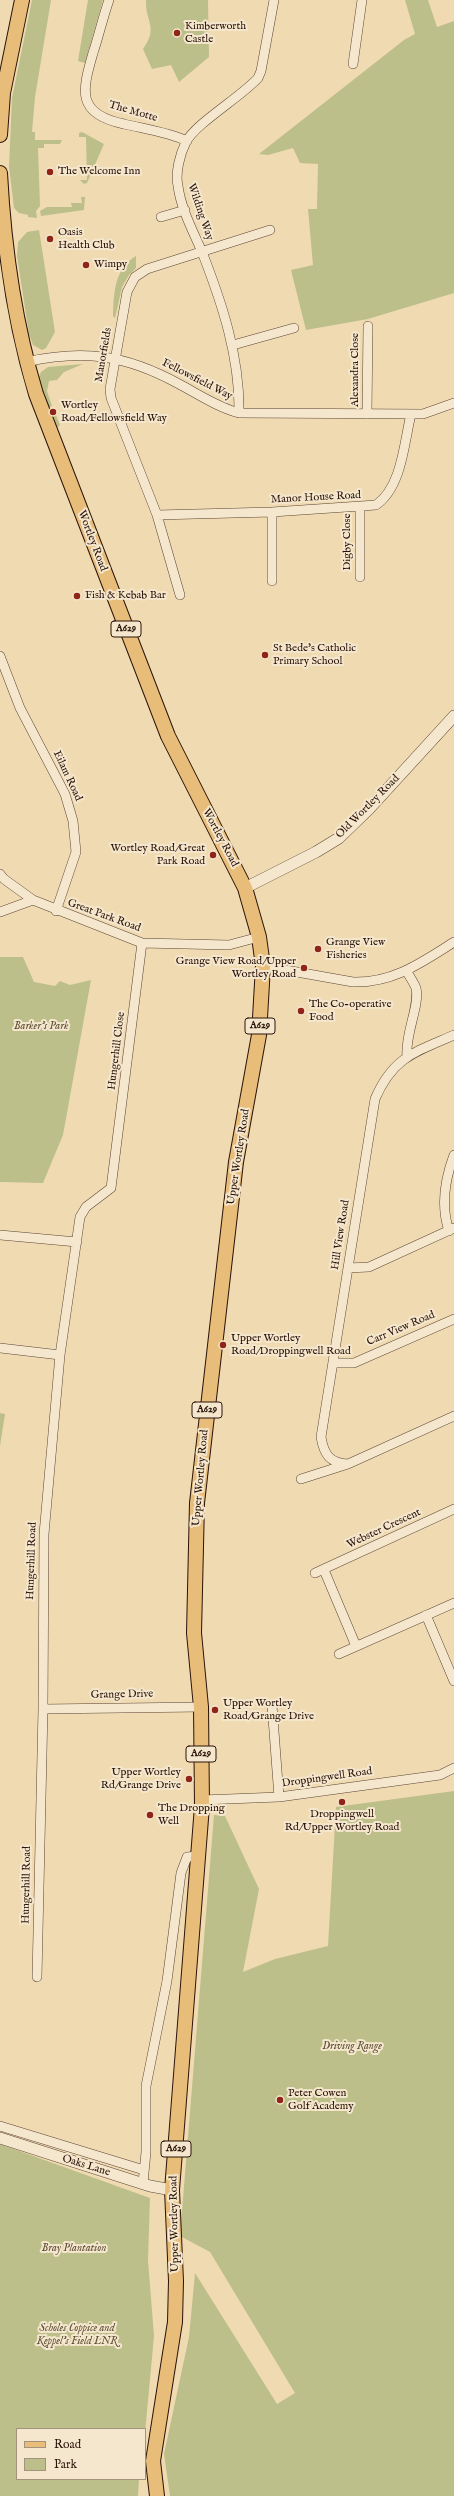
<!DOCTYPE html>
<html>
<head>
<meta charset="utf-8">
<style>
	body { margin:0 }
	#map { position:relative; width:454px; height:2496px; overflow:hidden; background:#f0dab2; font-family:"IM FELL English",serif }
	canvas { display:block }
	.legend { position:absolute; left:16px; top:2428px; width:130px; height:52px; box-sizing:border-box; background:#f5e7cd; border:1px solid #a4927f; margin:0; padding:5px 7px; list-style:none; font-size:12px; color:#2a1309 }
	.legend li { display:flex; align-items:center; gap:8px; height:20px }
	.legend b { width:20px; border:1px solid #a4927f }
</style>
</head>
<body>
<div id="map">
<canvas width="454" height="2496"></canvas>
<ul class="legend">
<li><b style="height:5px;background:#e8bd79"></b>Road</li>
<li><b style="height:11px;background:#bcbf8a"></b>Park</li>
</ul>
</div>
<script>
const ctx = document.querySelector('canvas').getContext('2d');
ctx.lineJoin = 'round';
function fillPath(path, color) {
  ctx.fillStyle = color;
  ctx.fill(path, 'evenodd');
}
function trace(path, color, width, dash) {
  ctx.strokeStyle = color;
  ctx.lineWidth = width;
  ctx.lineCap = dash ? 'butt' : 'round';
  ctx.setLineDash(dash || []);
  ctx.stroke(path);
}
function drawText(font, color, halo, rows, align = 'center') {
  ctx.font = font + ' "IM FELL English",serif';
  ctx.lineWidth = 4;
  ctx.setLineDash([]);
  ctx.textBaseline = 'middle';
  ctx.strokeStyle = halo;
  ctx.fillStyle = color;
  for (const [text, x, y, turn = 0] of rows) {
    ctx.save();
    ctx.translate(x, y);
    ctx.rotate((+turn || 0) * Math.PI / 180);
    ctx.textAlign = isNaN(turn) ? turn : align;
    if (halo) ctx.strokeText(text, 0, 0);
    ctx.fillText(text, 0, 0);
    ctx.restore();
  }
}
fillPath(new Path2D(`
	M32 0H51L35 97 32 132H35V140H62L60 144H44V148H38L40 206 36 211 37 218 28 217V215L19 213 14 208 9 167 12 98Z
	M88 0H103L85 63 78 61Z
	M146 0H208L209 57 179 82 171 65 152 69 143 49C159 27 145 22 146 0Z
	M405 0H428L437 27 454 21V293L368 319 306 330 291 270 313 265 308 209H317L318 164 300 163 293 148 268 155 259 154 404 40 415 34Z
	M82 132 104 144 87 183 84 184 80 180H87L86 137H79V133Z
	M81 197H85L84 210 41 216 40 211 47 207H72L71 203H82Z
	M39 230 55 332 46 348 42 350 33 345 29 334 17 256 18 242 27 232Z
	M136 256V268L129 275 122 287 115 318 113 316C114 293 114 269 136 256Z
	M83 364 64 372 57 380 49 381 47 391 52 406 49 407 38 379 41 372 48 367Z
	M53 408 60 425 57 428 49 409Z
	M0 957H23L34 982 55 986 60 981 70 985 91 980 63 1135 43 1183 0 1182Z
	M0 1413 5 1414 0 1446Z
	M454 1791V2496H170L164 2454 189 2337 195 2273 277 2404 295 2393 210 2252 180 2236 214 1815 225 1816 259 1889 243 1972 275 1959 328 1946 336 1807Z
	M0 2144 150 2198 148 2260 154 2336 145 2433V2429H17V2479H139L138 2496H0Z`), '#bcbf8a');
const minor = new Path2D(`
	M109 0C103 17 99 35 93 53 82 91 76 114 124 124 145 129 168 132 187 141
	M353 64 362 0
	M161 217 185 210
	M233 345 294 328
	M26 362C85 349 126 355 179 384 198 394 217 407 239 413L423 414 454 403
	M239 413C240 357 222 303 202 252 193 231 181 209 178 186 175 173 180 154 186 142 196 123 241 97 258 78L261 71 274 0
	M367 414 368 326
	M157 515 272 512 376 505C402 487 404 443 411 414
	M360 577V507
	M272 581V512
	M180 595 157 515 111 398 110 389 127 292 135 277 147 269 270 230
	M0 656 20 708 65 794 73 821 76 852 56 911
	M0 874 4 879 33 900 142 943 229 945 259 937
	M0 912 33 900
	M263 966 353 982C393 983 421 963 454 942
	M407 1056C405 1033 420 1006 416 988 414 983 410 977 407 972
	M449 1231C441 1207 445 1179 454 1155
	M0 1235 77 1242
	M348 1268 369 1267 454 1228
	M0 1348 60 1355
	M334 1363H354L454 1319
	M348 1464C330 1463 324 1455 321 1437L375 1099C393 1057 415 1052 454 1035
	M301 1479 348 1464 454 1416
	M324 1570 356 1646
	M315 1573 454 1509
	M426 1615 454 1681
	M339 1654 454 1603
	M272 1705 279 1797
	M43 1709 201 1707
	M202 1800 279 1797 440 1775 454 1768
	M37 1977 43 1709 44 1534 60 1355 80 1217 86 1207 111 1188 142 943
	M0 2126 144 2170
	M143 2183 146 2152V2086L167 1981 181 1873 187 1857 198 1856`);
const tertiary = new Path2D(`
	M245 888 316 852 339 838 369 809 454 716
	M0 2138 150 2186 172 2190`);
const primary = new Path2D(`
	M0 135 3 93 22 0
	M0 173C4 249 14 321 36 394L168 736 245 888 259 937 263 966 259 1035 236 1162 197 1503 194 1633 201 1707 202 1806 172 2190 176 2281 175 2322 153 2461 157 2496`);
trace(minor, '#5c4533', 10);
trace(tertiary, '#5c4533', 12);
trace(primary, '#2a1309', 16);
trace(minor, '#f5e7cd', 9);
trace(tertiary, '#f5e7cd', 11);
trace(primary, '#e8bd79', 14);
for (const [x, y, r, color] of [
	[177,33,4,"#8f2418"],
	[50,172,4,"#8f2418"],
	[50,239,4,"#8f2418"],
	[86,265,4,"#8f2418"],
	[53,412,4,"#8f2418"],
	[77,596,4,"#8f2418"],
	[265,655,4,"#8f2418"],
	[213,855,4,"#8f2418"],
	[318,949,4,"#8f2418"],
	[304,968,4,"#8f2418"],
	[301,1011,4,"#8f2418"],
	[223,1345,4,"#8f2418"],
	[215,1710,4,"#8f2418"],
	[189,1779,4,"#8f2418"],
	[342,1802,4,"#8f2418"],
	[150,1815,4,"#8f2418"],
	[280,2100,4,"#8f2418"]
]) {
  const dot = new Path2D();
  dot.arc(x, y, r, 0, 2 * Math.PI);
  ctx.fillStyle = color;
  ctx.fill(dot);
  trace(dot, '#f5e7cd', 1.5);
}
for (const [x, y, w] of [
	[126,629,30],
	[260,1026,30],
	[207,1410,30],
	[201,1754,30],
	[176,2149,30]
]) {
  const box = new Path2D();
  box.roundRect(x - w / 2, y - 8, w, 16, 3);
  ctx.fillStyle = '#f5e7cd';
  ctx.fill(box);
  trace(box, '#2a1309', 1);
}
drawText('bold 10px', '#2a1309', null, [
	["A629",126,629],
	["A629",260,1026],
	["A629",207,1410],
	["A629",201,1754],
	["A629",176,2149]
]);
drawText('11px', '#2a1309', '#f5e7cd', [
	["Kimberworth",185,27],
	["Castle",185,40],
	["The Welcome Inn",58,172],
	["Oasis",58,233],
	["Health Club",58,246],
	["Wimpy",94,265],
	["Wortley",61,406],
	["Road/Fellowsfield Way",61,419],
	["Fish & Kebab Bar",85,596],
	["St Bede's Catholic",273,649],
	["Primary School",273,662],
	["Wortley Road/Great",205,849,"right"],
	["Park Road",205,862,"right"],
	["Grange View",326,943],
	["Fisheries",326,956],
	["Grange View Road/Upper",296,962,"right"],
	["Wortley Road",296,975,"right"],
	["The Co-operative",309,1005],
	["Food",309,1018],
	["Upper Wortley",231,1339],
	["Road/Droppingwell Road",231,1352],
	["Upper Wortley",223,1704],
	["Road/Grange Drive",223,1717],
	["Upper Wortley",181,1773,"right"],
	["Rd/Grange Drive",181,1786,"right"],
	["The Dropping",158,1809],
	["Well",158,1822],
	["Droppingwell",342,1815,"center"],
	["Rd/Upper Wortley Road",342,1828,"center"],
	["Peter Cowen",288,2094],
	["Golf Academy",288,2107]
], 'left');
drawText('11px', '#2a1309', '#f5e7cd', [
	["The Motte",133,112,16],
	["Wilding Way",200,212,71],
	["Manorfields",104,355,-80],
	["Alexandra Close",356,370,-90],
	["Fellowsfield Way",197,380,27],
	["Manor House Road",316,498,-3],
	["Wortley Road",92,541,69],
	["Digby Close",348,542,-90],
	["Eilam Road",67,776,65],
	["Old Wortley Road",368,807,-45],
	["Wortley Road",220,838,62],
	["Great Park Road",104,916,20],
	["Hungerhill Close",117,1051,-83],
	["Upper Wortley Road",239,1157,-81],
	["Hill View Road",341,1235,-81],
	["Carr View Road",401,1329,-23],
	["Upper Wortley Road",201,1478,-85],
	["Webster Crescent",384,1529,-25],
	["Hungerhill Road",32,1561,-88],
	["Grange Drive",122,1695,-1],
	["Droppingwell Road",327,1778,-8],
	["Hungerhill Road",27,1885,-89],
	["Oaks Lane",86,2166,17],
	["Upper Wortley Road",175,2224,-91]
]);
drawText('italic 11px', '#5d4f36', '#f5e7cd', [
	["Barker's Park",41,1027],
	["Driving Range",352,2047],
	["Bray Plantation",74,2249],
	["Scholes Coppice and",77,2329],
	["Keppel's Field LNR",77,2342]
]);
</script>
</body>
</html>
